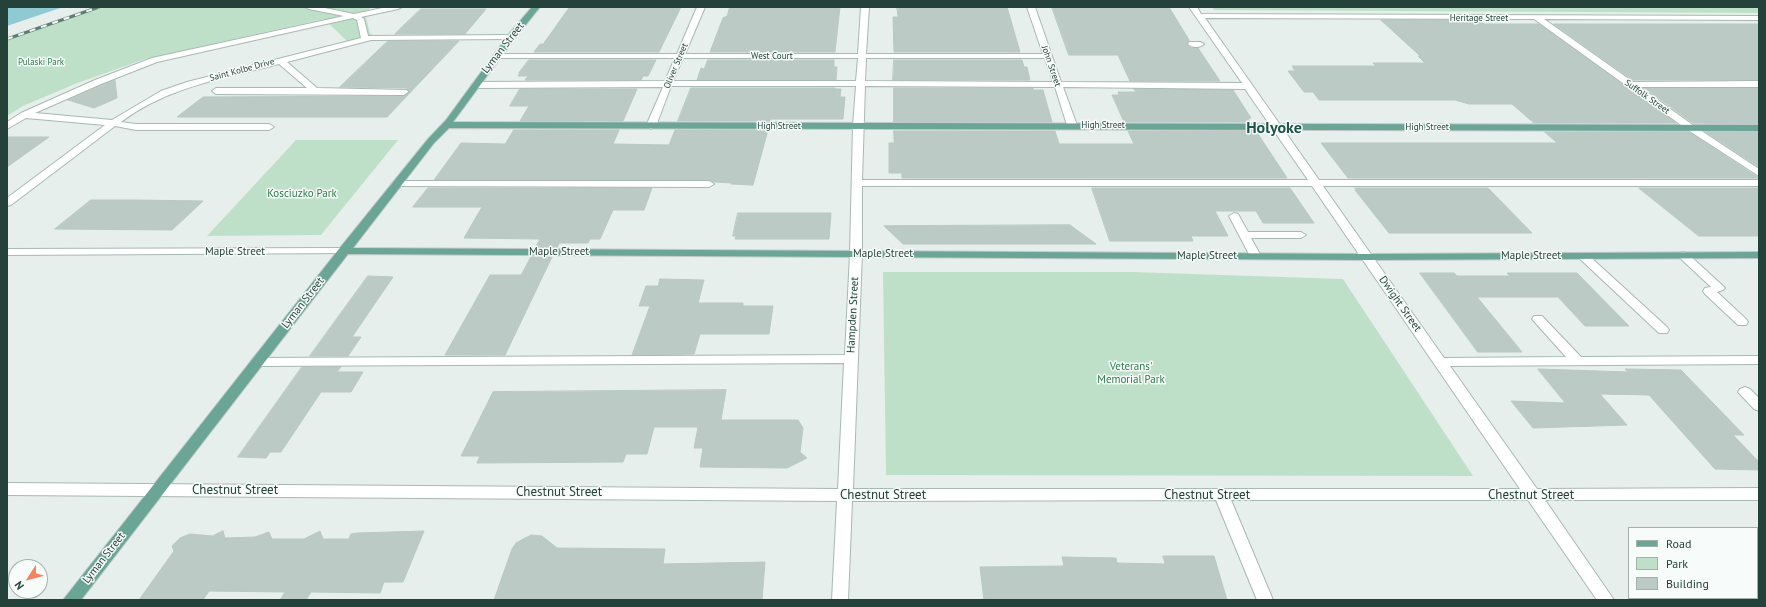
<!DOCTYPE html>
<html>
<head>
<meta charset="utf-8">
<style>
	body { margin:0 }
	#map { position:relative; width:1766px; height:607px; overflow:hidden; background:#e6efeb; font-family:"PT Sans",sans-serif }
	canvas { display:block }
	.frame { position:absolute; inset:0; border:8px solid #24423a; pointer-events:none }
	.legend { position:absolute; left:1628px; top:527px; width:130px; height:72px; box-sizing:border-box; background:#f7fbf9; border:1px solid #a3b1ad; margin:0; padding:5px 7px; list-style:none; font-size:12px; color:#24423a }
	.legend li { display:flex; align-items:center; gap:8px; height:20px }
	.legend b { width:20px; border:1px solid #a3b1ad }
	.north { position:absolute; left:8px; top:559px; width:40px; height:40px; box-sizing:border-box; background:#f7fbf9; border:1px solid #a3b1ad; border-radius:50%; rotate:234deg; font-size:11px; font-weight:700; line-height:16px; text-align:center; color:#24423a }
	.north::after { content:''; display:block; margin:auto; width:14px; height:18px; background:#f4845f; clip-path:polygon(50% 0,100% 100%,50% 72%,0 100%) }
</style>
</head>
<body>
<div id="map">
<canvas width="1766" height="607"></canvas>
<div class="frame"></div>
<ul class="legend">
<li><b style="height:5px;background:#6aa596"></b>Road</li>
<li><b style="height:11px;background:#bfe0c8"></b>Park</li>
<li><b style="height:11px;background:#bbcac4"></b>Building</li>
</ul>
<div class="north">N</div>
</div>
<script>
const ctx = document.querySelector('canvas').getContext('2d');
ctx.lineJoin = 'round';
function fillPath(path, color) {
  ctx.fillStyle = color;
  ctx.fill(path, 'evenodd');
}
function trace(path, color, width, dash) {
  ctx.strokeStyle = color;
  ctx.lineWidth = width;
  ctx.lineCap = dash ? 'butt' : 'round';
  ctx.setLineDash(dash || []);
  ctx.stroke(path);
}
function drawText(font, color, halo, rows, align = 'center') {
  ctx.font = font + ' "PT Sans",sans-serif';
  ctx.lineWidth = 3;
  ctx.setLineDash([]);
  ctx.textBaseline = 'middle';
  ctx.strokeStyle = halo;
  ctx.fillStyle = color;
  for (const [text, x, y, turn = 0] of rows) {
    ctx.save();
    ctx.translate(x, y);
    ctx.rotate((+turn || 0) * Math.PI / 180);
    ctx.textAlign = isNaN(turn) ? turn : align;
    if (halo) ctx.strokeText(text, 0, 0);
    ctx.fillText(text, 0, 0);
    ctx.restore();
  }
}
fillPath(new Path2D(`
	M99 7H371L365 14 370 33 373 35 347 41 324 19 145 59 75 84 23 106 7 116V39Z
	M1212 7H1759V13L1214 10Z
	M296 140H398L321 235 207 236Z
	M883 272H1132L1343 279 1473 476 886 475Z`), '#bfe0c8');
fillPath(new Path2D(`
	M7 7H63L7 26Z`), '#8ec9d4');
const building = new Path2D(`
	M570 7H681L659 52H534L540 44H543Z
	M730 7H840L835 52H710L723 18 727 16Z
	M897 7H1007L1020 52H894L893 17H898Z
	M1052 7H1169L1189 40 1187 45 1191 48H1198L1220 81H1130L1118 55H1069Z
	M421 9H486L465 34H395Z
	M1381 20H1479L1484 24H1539L1676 123H1534L1512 104H1469L1455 100H1319L1313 92H1304L1288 71H1295L1292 66H1376L1373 63H1425L1418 56H1420Z
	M1554 24H1759V80H1633Z
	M388 41H459L387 117H177L203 97 405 96 409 92 407 88 340 87Z
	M529 60H656L648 76H643L641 80H525L528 76H518L520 73H519Z
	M708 60H834V67H837L836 80H697L701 68 704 69Z
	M894 60H1022L1024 67H1027L1030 80H893Z
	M115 80 117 98 94 108 68 100Z
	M691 88H835V89H841L840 97H845L843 119H771L770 121H678Z
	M894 88H1033V90H1043L1052 122H894Z
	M1645 88H1759V124L1693 123Z
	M520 89H637L623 121H520L529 106H510Z
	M1134 89 1233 90 1251 118H1248L1250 122H1124L1112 95H1119L1118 92H1136Z
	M514 130H619L613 144 669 145 675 130H768L753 185 731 184 732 183 714 182 709 180H434L461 143 505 144Z
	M894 131H1055L1059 144H1134L1128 131H1256L1287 178H902V173H889V143H894Z
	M1545 132H1689L1759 178H1348L1321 143H1557Z
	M1706 132H1759V167Z
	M7 137H49L7 167Z
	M428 188H652L644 210H613L600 239H590L588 243H559L557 248H535L540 239 464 238 482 207H413Z
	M1092 188H1290L1314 223H1263L1256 211H1215L1228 236H1191L1193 241H1110Z
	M1355 188H1488L1532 233H1389L1355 190H1357Z
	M1639 188H1759V236H1699Z
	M91 200H135L203 201 172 230 55 229Z
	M738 213H831L829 239H735L736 236H733Z
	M1070 225 1096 244H903L884 226Z
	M531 257H552L505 355H445L490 275H521Z
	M1420 273H1454L1457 276H1510L1507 273H1577L1629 326H1585L1558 297H1477L1522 352H1478Z
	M368 276 393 277 352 337H361L348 356H310Z
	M660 279 704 280 698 303H743V306H773L769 334H700L694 354 632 355 650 306H639L646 286H658Z
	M302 367H341L337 372H363L351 392H321L281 452H270L266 458 238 457Z
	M1538 369 1628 372 1625 369 1681 370 1744 435H1733L1759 462V470L1715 469 1649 395 1600 394 1627 425 1533 428 1511 401 1565 403Z
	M726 390 721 420H798L803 428 800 452 807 458 787 468 700 467 703 448H694L698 427H654L647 454H626L623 462 477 463 480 456H461L493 392Z
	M223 531 225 538 255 537 269 532 272 539H304L320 531 323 539H349L351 534 357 533 424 531 403 582H384L380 593 311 592 306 600H280L285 592 209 591 203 600H139L174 551 172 546 180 538 190 534 212 536Z
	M532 535 542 536 557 548 665 549 663 564 765 562 762 600H494L512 549 516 543 523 539Z
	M1163 556H1214L1227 600H984L980 567 1064 566 1062 557 1116 558 1117 563 1165 564Z`);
fillPath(building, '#bbcac4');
trace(building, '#b8c9c2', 1);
const minor = new Path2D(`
	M305 7H320L354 14 387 7H402L398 9 361 17 364 19 368 36 511 35 515 37 511 39 371 40 287 62 317 88 407 90 408 92 404 95 216 94 212 91 216 88H307L279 64C225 78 167 87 121 122L136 124H269L274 127 269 130H136L115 126 11 205 7 206V198L105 125 26 118 7 129V122L21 113 95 80 152 58 344 16 309 9ZM353 18 357 20 361 38 187 82 161 91 112 120 35 113 101 84 157 62Z
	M697 7H705L685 54H858L861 7H869L866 54H1043L1027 7H1035L1061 82 1242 83 1189 7H1197L1201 14 1759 16V20L1544 19 1633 82 1759 81V87H1640L1694 126 1759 169V176L1688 130 1534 19 1205 18 1319 180H1759V186H1323L1444 358 1566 357 1532 319 1534 316H1542L1581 357 1759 356V364L1450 366 1537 489 1759 488V500H1545L1614 600H1597L1528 500H1231L1273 600H1257L1216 500 852 501 848 600H832L837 501 7 495V483L838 489 844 363 257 366 252 365 251 362 252 359 257 358 845 355 850 253 853 126 856 86H671L656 126 651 129 646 126 663 87 475 88 471 85 475 82 665 81 675 58H497L493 56 497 54H677ZM683 58H858L856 81H673ZM866 58H1045L1053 82 865 81ZM865 86 1055 87 1067 125 1072 128 1077 125 1063 87 1245 89 1308 180H862ZM862 186H1312L1520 489H853L862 253Z
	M1189 42H1200L1204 44C1201 48 1191 48 1188 44Z
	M396 181H709L714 184 709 187 392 186 391 184Z
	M1234 213 1238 214 1248 232H1301L1306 235 1301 238H1251L1261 256 1255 259 1251 258 1229 216Z
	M343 248 347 249 349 251 347 253 7 255V249Z
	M1683 252 1687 253 1723 286 1725 288 1723 290 1717 292 1746 319 1748 322 1746 325H1738L1705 294 1703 291 1705 288 1711 287 1679 257 1677 255 1679 253Z
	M1583 253 1587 254 1667 327 1669 330 1667 333H1659L1579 258 1577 256Z
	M1745 387 1750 389 1759 398V411L1754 409 1738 392 1740 389Z`);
const major = new Path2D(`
	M532 7H540L515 38 453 122 1759 125V131L449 128 434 143 353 248 1367 254 1759 252V258L1367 260 348 254 81 600H63L339 249 428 139 446 120 509 34Z`);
trace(minor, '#a8b8b2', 2);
trace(major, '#c2cac8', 2);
fillPath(minor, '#fff');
fillPath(major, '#6aa596');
const rail = new Path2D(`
	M7 39 99 7`);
trace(rail, '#5f7d75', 3);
trace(rail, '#f7fbf9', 2, [6]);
drawText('9px', '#24423a', '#f7fbf9', [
	["Heritage Street",1479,18],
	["West Court",772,56],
	["Oliver Street",676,66,-67],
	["John Street",1051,66,71],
	["Saint Kolbe Drive",242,70,-15],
	["Suffolk Street",1647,97,35],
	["High Street",1103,125],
	["High Street",779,126],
	["High Street",1427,127]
]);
drawText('9px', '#2d7a4b', '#f7fbf9', [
	["Pulaski Park",41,62]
]);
drawText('11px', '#24423a', '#f7fbf9', [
	["Lyman Street",503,48,-52],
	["Maple Street",235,252],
	["Maple Street",559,252],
	["Maple Street",883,254],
	["Maple Street",1207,256],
	["Maple Street",1531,256],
	["Lyman Street",303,303,-52],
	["Dwight Street",1400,304,55],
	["Hampden Street",853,315,-87],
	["Lyman Street",104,558,-52]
]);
drawText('11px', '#2d7a4b', '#f7fbf9', [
	["Kosciuzko Park",302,194],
	["Veterans'",1131,367],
	["Memorial Park",1131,380]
]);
drawText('13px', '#24423a', '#f7fbf9', [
	["Chestnut Street",235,490],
	["Chestnut Street",559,492],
	["Chestnut Street",883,495],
	["Chestnut Street",1207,495],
	["Chestnut Street",1531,495]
]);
drawText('bold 16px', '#1f5548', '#f7fbf9', [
	["Holyoke",1274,128]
]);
</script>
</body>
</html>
